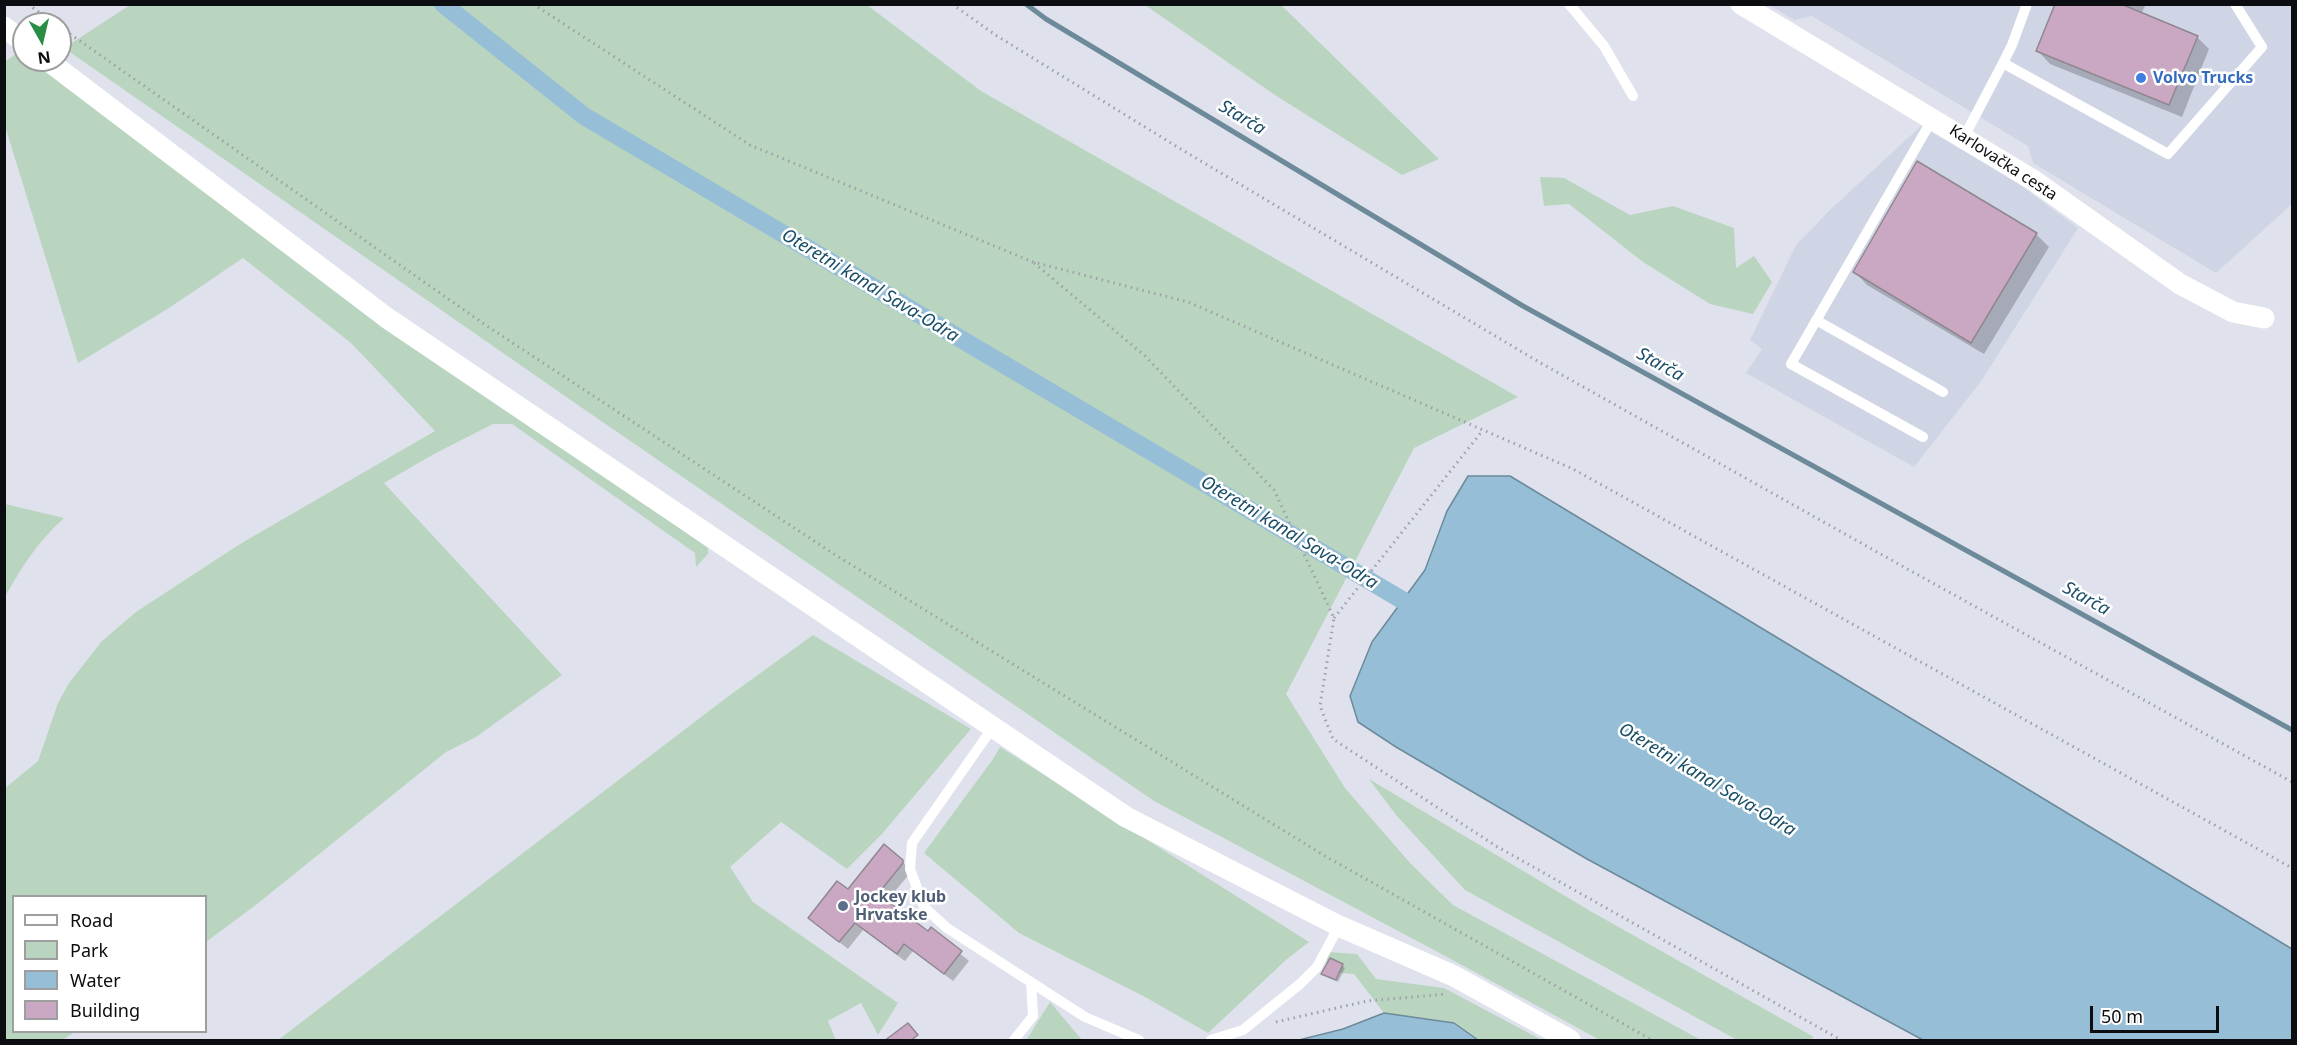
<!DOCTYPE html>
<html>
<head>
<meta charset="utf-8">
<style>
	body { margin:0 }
	#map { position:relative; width:2297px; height:1045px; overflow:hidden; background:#dfe2ec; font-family:"Noto Sans",sans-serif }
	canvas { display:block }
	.frame { position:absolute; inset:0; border:6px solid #0c0d10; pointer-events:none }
	.legend { position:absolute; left:12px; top:895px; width:195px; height:138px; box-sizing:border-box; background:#fff; border:2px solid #9e9e9f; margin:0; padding:8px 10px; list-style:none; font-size:18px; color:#0c0d10 }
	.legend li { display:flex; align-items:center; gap:12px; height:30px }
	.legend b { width:30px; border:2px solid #9e9e9f }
	.north { position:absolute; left:12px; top:12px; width:60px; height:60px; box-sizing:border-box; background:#fff; border:2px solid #9e9e9f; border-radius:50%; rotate:172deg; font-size:16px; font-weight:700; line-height:24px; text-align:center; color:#0c0d10 }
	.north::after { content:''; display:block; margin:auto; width:21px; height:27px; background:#298e43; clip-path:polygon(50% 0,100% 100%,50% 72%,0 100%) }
	.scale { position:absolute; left:2090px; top:1006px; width:129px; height:27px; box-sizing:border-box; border:3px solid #0c0d10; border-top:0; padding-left:8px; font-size:18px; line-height:21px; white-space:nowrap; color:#0c0d10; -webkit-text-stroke:4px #fff; paint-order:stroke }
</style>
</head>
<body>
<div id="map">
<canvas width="2297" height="1045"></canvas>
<div class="frame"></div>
<ul class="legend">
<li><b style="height:8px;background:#fff"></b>Road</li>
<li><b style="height:16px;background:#b9d5bf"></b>Park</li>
<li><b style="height:16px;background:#96bfd7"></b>Water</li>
<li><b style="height:16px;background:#caa7c2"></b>Building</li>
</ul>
<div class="north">N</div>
<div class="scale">50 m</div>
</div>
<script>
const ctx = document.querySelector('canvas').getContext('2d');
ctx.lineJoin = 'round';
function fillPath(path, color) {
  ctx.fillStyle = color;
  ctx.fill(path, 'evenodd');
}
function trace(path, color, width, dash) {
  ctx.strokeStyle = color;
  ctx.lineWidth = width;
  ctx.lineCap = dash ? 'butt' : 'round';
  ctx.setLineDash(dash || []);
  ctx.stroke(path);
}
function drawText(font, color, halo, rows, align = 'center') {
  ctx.font = font + ' "Noto Sans",sans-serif';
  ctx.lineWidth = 5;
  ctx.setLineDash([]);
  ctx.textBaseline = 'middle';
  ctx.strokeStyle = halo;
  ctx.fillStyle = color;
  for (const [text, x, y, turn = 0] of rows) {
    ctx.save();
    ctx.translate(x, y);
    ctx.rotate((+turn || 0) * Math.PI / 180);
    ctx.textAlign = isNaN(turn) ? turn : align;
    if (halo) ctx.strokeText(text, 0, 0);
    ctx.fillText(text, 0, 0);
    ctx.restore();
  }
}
fillPath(new Path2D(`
	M1769 5H2292V204L2216 273 2033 163 2028 146 1812 16 1794 20Z
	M1921 126 2015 181 2078 228 1982 380 1914 467 1746 373 1762 349 1750 340 1796 245 1832 208Z`), '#d0d5e6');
fillPath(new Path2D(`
	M130 5H867L981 91 1518 397 1414 448 1286 694 1345 788 1411 864 1453 905 1701 1040H1600L1447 957 1154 801 575 403 64 48Z
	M1145 5H1281L1439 159 1402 175 1275 95Z
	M16 54H24V60H32C250 233 481 388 708 548V554L696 567 695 553 512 424H493L434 454 384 483 562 675 476 737 446 752 257 904 206 942V896H14V1032H75L62 1040H5L4 789 38 761 58 703 69 683 102 641 136 612 240 544 435 431 351 343 243 258 169 308 78 363 5 126 4 62Z
	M1540 177 1564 178 1630 215 1673 206 1734 228 1736 268 1754 256 1772 282 1753 314 1710 304 1643 262 1569 204 1544 206Z
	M5 504 64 518C37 543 23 565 5 597Z
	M813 635 971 729 881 835 847 869 781 822 730 867 753 902 898 1003 878 1035 861 1003 828 1021 836 1040H278L726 698Z
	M1000 747 1309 942 1287 959 1208 1033 1145 997 1019 933 924 853 993 759Z
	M1369 779 1592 912 1814 1037 1809 1040H1737L1465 890 1396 815Z
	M1328 952 1357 954 1376 979 1444 988 1542 1040H1478L1454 1023 1384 1013 1354 974 1325 972Z
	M1050 1002 1082 1040H1028L1027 1039Z`), '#b9d5bf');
const water = new Path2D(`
	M1468 476H1510L2292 949V1040H1923L1587 859 1396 747 1358 722 1350 696 1372 642 1425 570 1447 511Z
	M1384 1013 1454 1023 1478 1040H1299L1343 1029Z`);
fillPath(water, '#96bfd7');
trace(water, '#6d8a9b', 1.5);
fillPath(new Path2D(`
	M2056 4H2146L2141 14 2197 37 2209 49 2182 117 2050 64 2038 51Z
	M1917 163 2037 235 2049 247 1984 354 1867 285 1855 272Z
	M902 861 911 872 886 902 928 933 931 930 969 961 953 981 913 951 905 961 863 930 848 949 818 925 848 892Z
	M1342 965 1345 968 1338 982 1323 973Z`), '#0003');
trace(new Path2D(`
	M1026 4 1046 19 1523 306 2292 730`), '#6d8a9b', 5);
trace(new Path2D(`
	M443 4 584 116 1424 613`), '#96bfd7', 18);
const building = new Path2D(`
	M2055 4H2121L2198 36 2169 105 2036 51Z
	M1917 161 2037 233 1971 343 1853 272Z
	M884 844 903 860V863L878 894 928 931 931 927 962 951 944 974 904 944 897 954 855 923 839 942 808 918 837 881 848 889Z
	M1330 958 1343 964 1336 980 1321 974Z
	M908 1023 918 1035 910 1041H884Z`);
fillPath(building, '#caa7c2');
trace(building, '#90878e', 1.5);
trace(new Path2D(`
	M28 4 55 24
	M533 4 750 145 1033 262 1188 302 1573 469 2292 868
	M952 4 997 36 1184 151 1539 362 1902 566 2292 782
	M60 27 487 326 837 556 1325 856 1652 1040
	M1034 263 1145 356 1274 490 1334 618 1320 706 1333 739 1496 846 1841 1040
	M1334 618 1483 430
	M1276 1022 1367 1001 1447 994`), '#9da0a7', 3, [1.5, 4.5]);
trace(new Path2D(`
	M1569 4 1604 46 1633 96
	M2027 4 2012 45 2003 63 2168 154 2262 47 2235 4
	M1964 137 2003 63
	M1816 320 1943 392
	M1923 437 1791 364 1933 118
	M993 727 912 843 910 869 924 907 947 928 1085 1017 1139 1040
	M1014 1040 1033 1016 1031 982
	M1211 1040 1243 1030 1300 984 1317 967 1339 926`), '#fff', 10);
trace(new Path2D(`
	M1741 4 2033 180 2180 284 2233 312 2264 318
	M4 27 24 42
	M47 60 387 318 1126 817 1339 926 1454 976 1570 1040`), '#fff', 21);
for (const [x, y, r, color] of [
	[2141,78,6,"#3f7fe0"],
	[843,906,6,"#5c6f8a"]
]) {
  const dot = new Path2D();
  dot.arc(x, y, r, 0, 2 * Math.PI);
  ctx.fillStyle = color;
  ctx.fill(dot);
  trace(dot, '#fff', 2);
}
drawText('bold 16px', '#366cbe', '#fff', [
	["Volvo Trucks",2153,78]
], 'left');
drawText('16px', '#0c0d10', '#fff', [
	["Karlovačka cesta",2003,163,33]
]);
drawText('bold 16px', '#4e5e75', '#fff', [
	["Jockey klub",855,897],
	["Hrvatske",855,915]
], 'left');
drawText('italic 18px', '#1a4e67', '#fff', [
	["Starča",1242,118,31],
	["Oteretni kanal Sava-Odra",870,286,31],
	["Starča",1660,365,29],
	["Oteretni kanal Sava-Odra",1289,533,31],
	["Starča",2086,599,29],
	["Oteretni kanal Sava-Odra",1707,780,31]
]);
</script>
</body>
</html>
